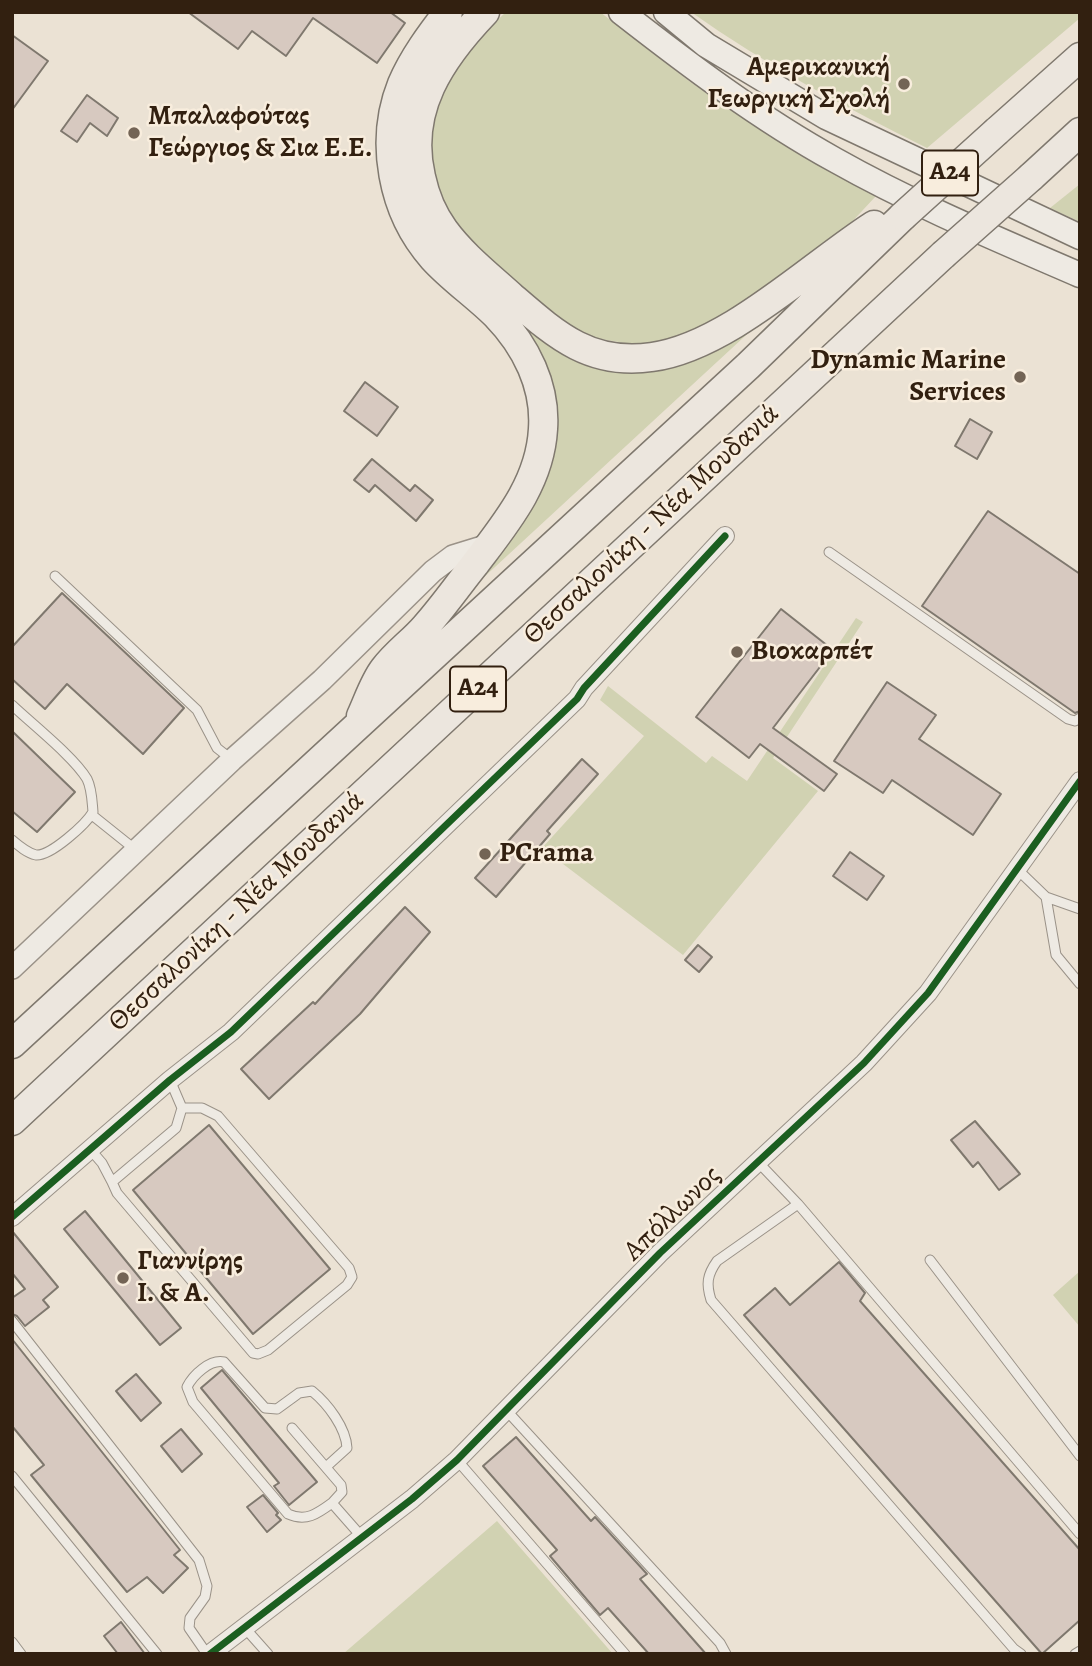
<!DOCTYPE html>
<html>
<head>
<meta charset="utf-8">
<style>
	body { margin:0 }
	#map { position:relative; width:1092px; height:1666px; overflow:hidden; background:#ebe2d4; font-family:Alegreya,serif }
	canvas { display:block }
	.frame { position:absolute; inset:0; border:14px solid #322010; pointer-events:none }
</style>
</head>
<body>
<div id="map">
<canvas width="1092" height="1666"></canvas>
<div class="frame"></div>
</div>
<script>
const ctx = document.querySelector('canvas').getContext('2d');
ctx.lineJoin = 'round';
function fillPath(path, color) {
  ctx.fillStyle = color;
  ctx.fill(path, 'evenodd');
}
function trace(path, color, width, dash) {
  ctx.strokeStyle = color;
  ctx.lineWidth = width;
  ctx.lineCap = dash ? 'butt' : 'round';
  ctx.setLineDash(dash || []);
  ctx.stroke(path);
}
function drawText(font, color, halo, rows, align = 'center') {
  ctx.font = font + ' Alegreya,serif';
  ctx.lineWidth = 5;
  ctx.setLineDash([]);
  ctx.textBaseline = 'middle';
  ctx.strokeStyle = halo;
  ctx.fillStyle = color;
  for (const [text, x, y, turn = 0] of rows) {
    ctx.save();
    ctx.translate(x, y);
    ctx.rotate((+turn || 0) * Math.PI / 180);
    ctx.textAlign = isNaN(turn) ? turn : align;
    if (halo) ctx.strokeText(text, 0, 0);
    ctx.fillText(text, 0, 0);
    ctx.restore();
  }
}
fillPath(new Path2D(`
	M506 12H600L689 81 762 131 876 196 848 226 813 257 701 330 643 346 594 338 569 328 478 253 435 196 428 118 462 54Z
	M691 12H1080V18L927 148C846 108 766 65 691 12Z
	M1080 184V222L1050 208Z
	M499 303 625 365 770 313 469 591 552 459Z
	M856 618 863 622 773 758 818 791 683 955 542 848 644 736 600 700 608 686 706 763 712 756 747 781Z
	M1080 1271V1327L1053 1295Z
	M497 1521 613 1654H343Z`), '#d1d2b2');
const building = new Path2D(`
	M188 12H390L405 23 377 63 313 18 286 56 252 31 238 49Z
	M12 35 48 61 12 110Z
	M87 95 118 118 107 136 90 123 77 142 61 131Z
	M365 382 398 407 377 436 344 411Z
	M970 419 992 432 977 459 955 446Z
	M372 459 410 491 415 485 433 500 416 521 375 485 369 492 354 480Z
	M988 511 1080 574V711L1075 713 922 606Z
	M62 593 184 708 143 754 67 684 45 709 12 679V647Z
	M781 609 833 650 773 728 837 774 824 791 760 744 749 758 696 717Z
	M887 682 936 715 919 739 1001 794 973 835 892 780 883 793 834 761Z
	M12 731 75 792 37 832 12 811Z
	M582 759 598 774 547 831 550 834 496 897 475 878Z
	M850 852 884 876 867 900 833 876Z
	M405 907 430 932 360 1014 269 1099 241 1069 313 1002 315 1004Z
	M698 945 712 957 699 972 685 960Z
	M975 1121 1020 1174 999 1190 978 1162 973 1167 951 1140Z
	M209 1125 330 1269 253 1334 133 1190Z
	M85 1211 181 1328 160 1345 64 1229Z
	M12 1231 58 1287 43 1300 49 1307 25 1326 17 1316 12 1314V1298L25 1289 12 1273Z
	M839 1262 865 1293 860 1301 1080 1550V1620L1042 1654 744 1315 775 1288 790 1305Z
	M12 1339 180 1550 174 1555 188 1568 163 1593 147 1577 127 1592 31 1475 44 1465 12 1426Z
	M222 1370 317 1482 289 1505 274 1486 279 1483 201 1388Z
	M136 1374 161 1403 141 1421 116 1391Z
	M181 1429 202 1454 182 1472 161 1446Z
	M516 1437 591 1521 595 1517 647 1574 640 1579 706 1654H649L608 1608 600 1615 550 1556 557 1550 483 1466Z
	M263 1495 278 1513 276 1515 281 1520 267 1532 247 1507Z
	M121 1622 145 1654H118L104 1636Z`);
fillPath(building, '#d7c9c0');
trace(building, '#7f786e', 2);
const service = new Path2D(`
	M829 552 1068 719 1075 721 1080 718
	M55 576 197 710 217 748 231 759
	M12 705C32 724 74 757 87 779 92 789 92 801 93 812 86 824 51 856 36 855 27 853 19 846 12 840
	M92 815 137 851
	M1018 870 1046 897 1080 909
	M1046 897 1056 955 1080 984
	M89 1148 102 1163 112 1182 176 1128 182 1108 170 1080
	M758 1162 798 1204 1080 1534
	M112 1182 117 1193 253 1353 258 1354 268 1350 347 1285 352 1277 349 1268 218 1116 202 1108H182
	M798 1204 717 1261C707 1275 706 1284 711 1300L1014 1649 1021 1654
	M930 1260 1080 1456
	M12 1321 199 1560 207 1586 205 1597 190 1618 189 1628 207 1654
	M507 1411 720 1643 726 1654
	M292 1428 341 1485 342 1492 332 1503 361 1536
	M457 1460 625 1654
	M326 1467 347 1448C346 1428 328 1404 312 1391L299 1393 277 1409 265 1408 224 1362C210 1359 193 1375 187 1387L193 1402 288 1514C306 1522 317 1514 332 1503
	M12 1476 157 1654
	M244 1627 268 1654
	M12 1642 21 1654
	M1075 1654 1080 1651`);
const minor = new Path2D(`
	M12 1217 170 1080 231 1032 577 699 584 688 725 536
	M210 1654 412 1499 457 1460 660 1253 864 1063 928 993 1080 781`);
const tertiary = new Path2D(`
	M12 968 232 760 322 680 433 571 453 556 492 544`);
const secondary = new Path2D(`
	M621 12C689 65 759 118 835 160 913 204 997 239 1080 275
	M666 12 706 45 826 117 1080 237`);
const trunk = new Path2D(`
	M485 12C441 58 405 110 421 177 425 196 433 215 444 230 463 256 489 276 512 297 556 335 590 366 652 357 727 347 810 266 874 225
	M997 131 1080 57
	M1031 177 1080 132
	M361 716C368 701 374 682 384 669 396 653 413 641 425 627 443 607 458 585 475 564 506 523 540 483 543 429 546 386 526 346 496 315 476 295 452 279 433 258 392 212 379 141 402 84 413 58 431 34 448 12
	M12 1044 748 366 903 216
	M12 1121 943 255`);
trace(service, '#9a9288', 11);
trace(minor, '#9a9288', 20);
trace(tertiary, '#9a9288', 24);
trace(secondary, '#7f786e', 27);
trace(trunk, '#7f786e', 31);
trace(service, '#eeeae3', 9);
trace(minor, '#eeeae3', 18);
trace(tertiary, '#eeeae3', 21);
trace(secondary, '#eeeae3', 24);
trace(trunk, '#ece6de', 28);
const trunkBridge = new Path2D(`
	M903 216 997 131
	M943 255 1031 177`);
trace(trunkBridge, '#7f786e', 31, []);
trace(trunkBridge, '#ece6de', 28);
trace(new Path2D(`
	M12 1217 170 1080 231 1032 577 699 584 688 725 536
	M210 1654 412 1499 457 1460 660 1253 864 1063 928 993 1080 781`), '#1b5e20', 7);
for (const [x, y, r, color] of [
	[904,84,7,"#736455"],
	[134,133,7,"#736455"],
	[1020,377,7,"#736455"],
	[737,652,7,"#736455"],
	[485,854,7,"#736455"],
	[123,1278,7,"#736455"]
]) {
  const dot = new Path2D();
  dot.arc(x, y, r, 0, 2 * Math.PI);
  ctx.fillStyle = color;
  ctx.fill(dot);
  trace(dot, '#f8eddd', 2.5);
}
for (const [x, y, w] of [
	[950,173,56],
	[478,689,56]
]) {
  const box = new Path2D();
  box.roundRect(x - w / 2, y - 22.5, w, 45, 5);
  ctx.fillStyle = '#f8eddd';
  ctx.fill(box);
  trace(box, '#322010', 2);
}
drawText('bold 26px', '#322010', null, [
	["Α24",950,173],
	["Α24",478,689]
]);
drawText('bold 28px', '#322010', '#f8eddd', [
	["Αμερικανική",890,68,"right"],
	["Γεωργική Σχολή",890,100,"right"],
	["Μπαλαφούτας",148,117],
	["Γεώργιος & Σια Ε.Ε.",148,149],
	["Dynamic Marine",1006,361,"right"],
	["Services",1006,393,"right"],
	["Βιοκαρπέτ",751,652],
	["PCrama",499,854],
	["Γιαννίρης",137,1262],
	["Ι. & Α.",137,1294]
], 'left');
drawText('28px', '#322010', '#f8eddd', [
	["Θεσσαλονίκη - Νέα Μουδανιά",652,525,-43],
	["Θεσσαλονίκη - Νέα Μουδανιά",237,912,-43],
	["Απόλλωνος",673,1214,-44]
]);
</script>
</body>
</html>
